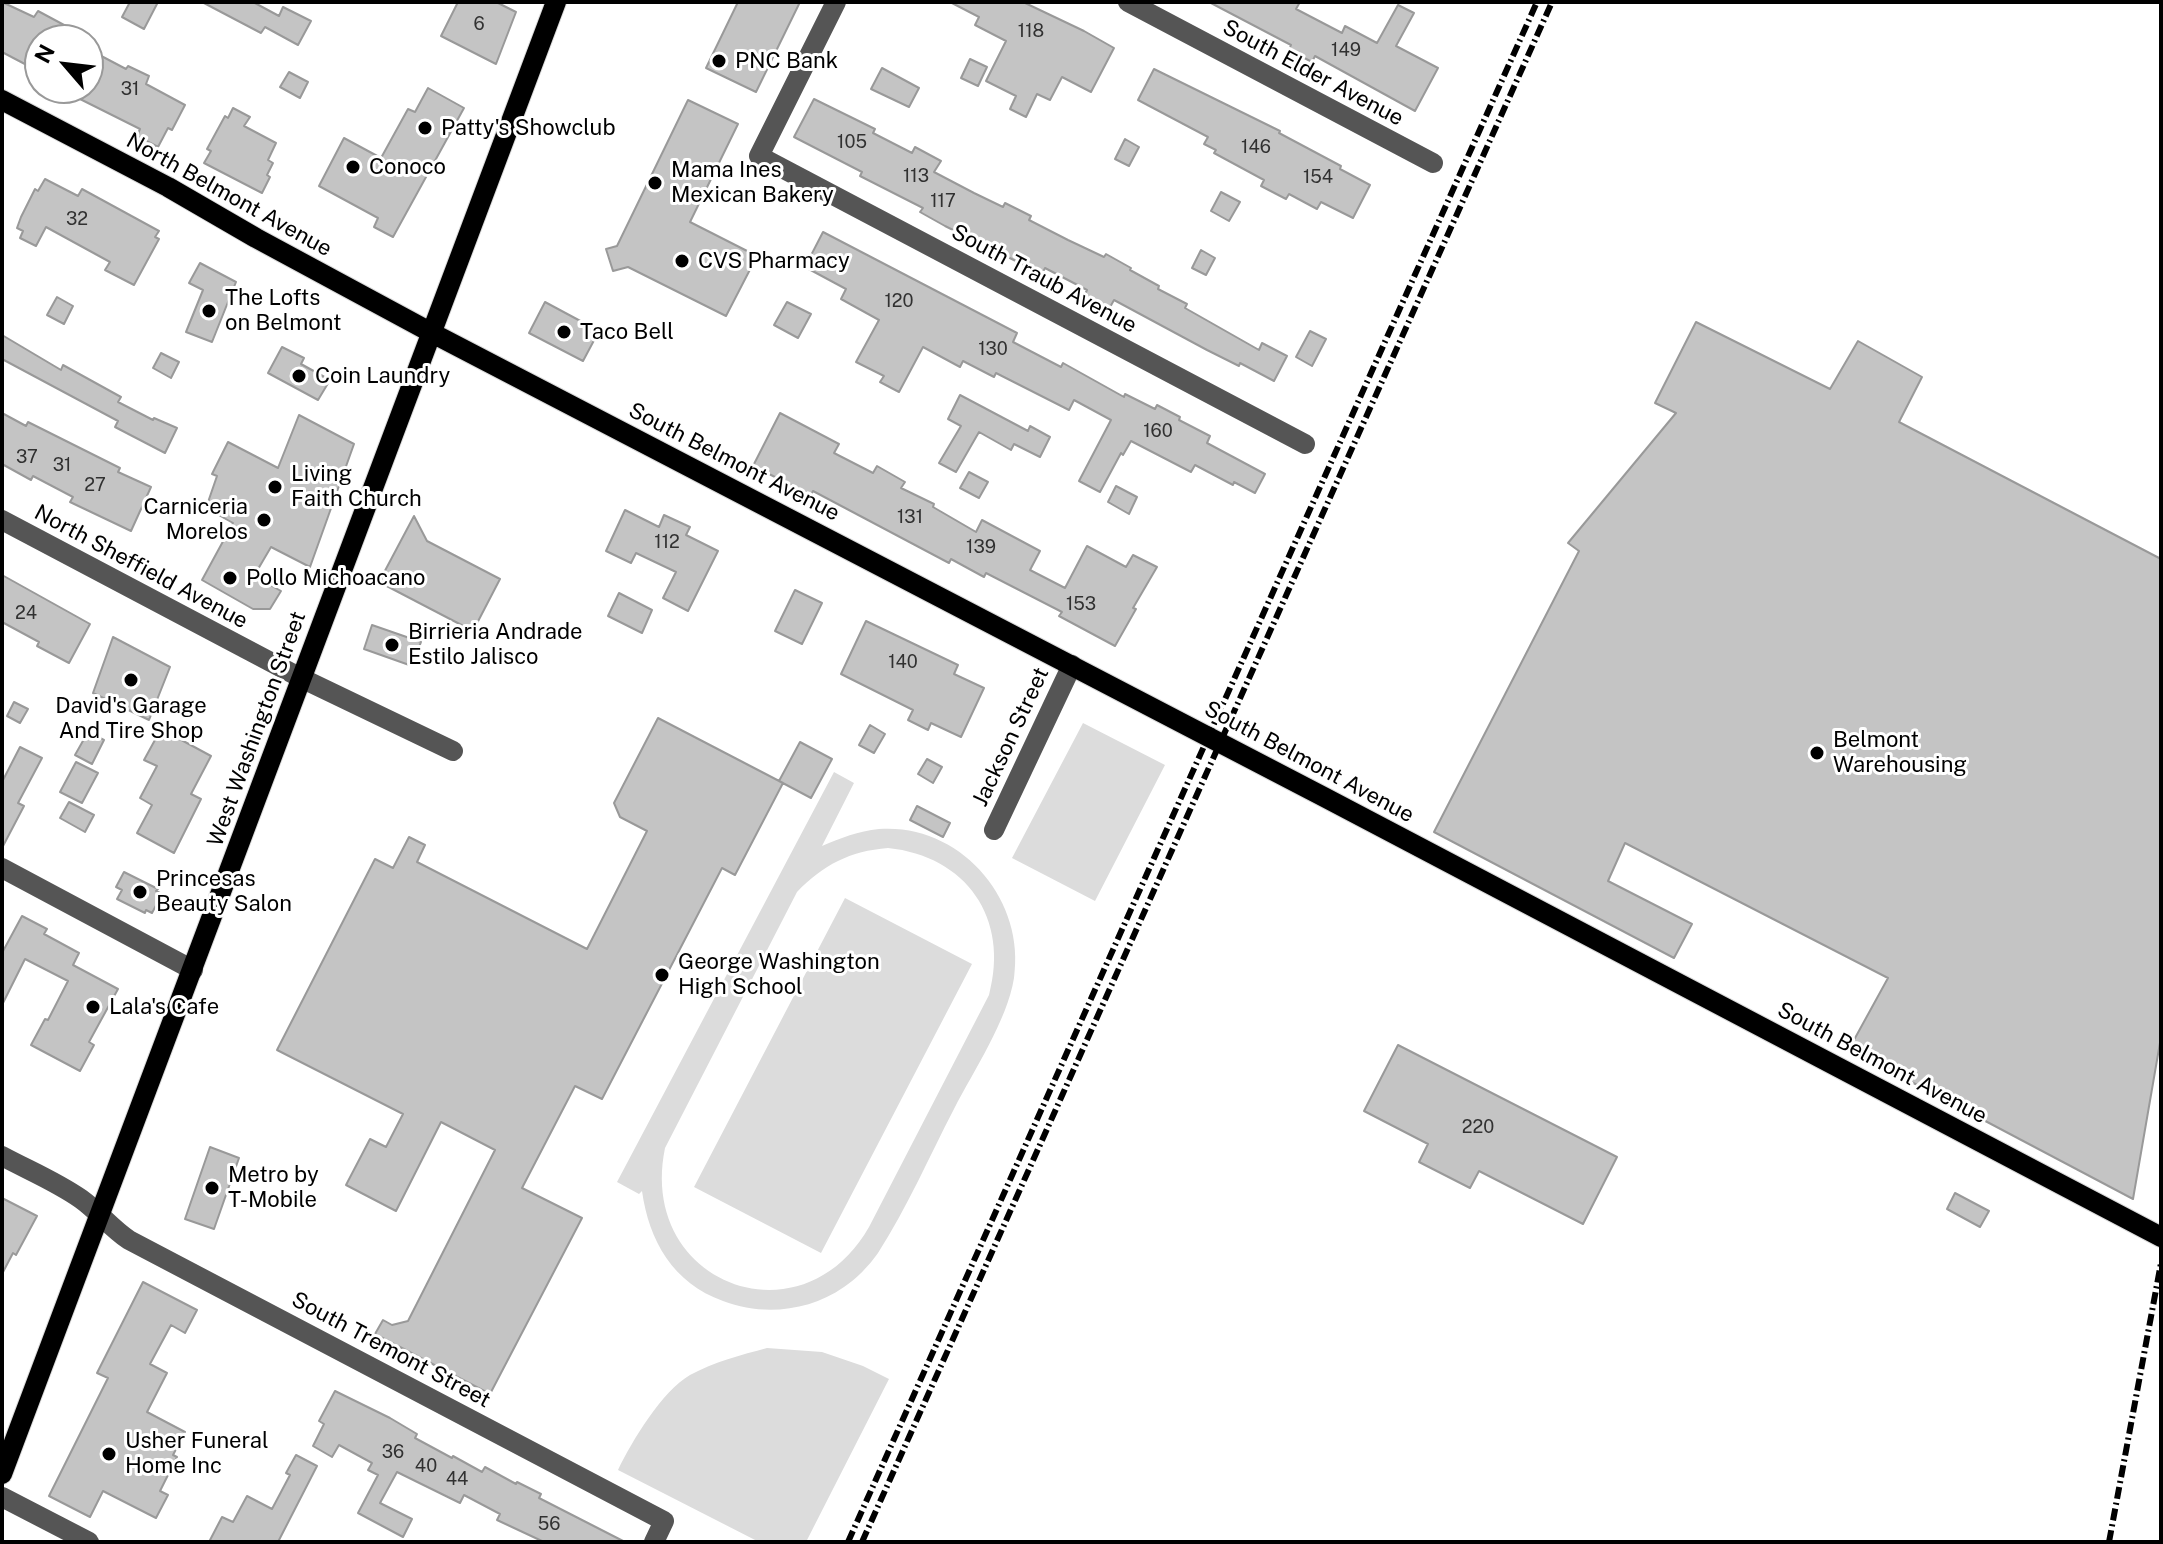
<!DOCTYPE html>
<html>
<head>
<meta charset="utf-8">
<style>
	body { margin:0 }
	#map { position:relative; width:2163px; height:1544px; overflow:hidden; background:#fff; font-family:"Public Sans",sans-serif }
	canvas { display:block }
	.frame { position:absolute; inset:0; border:4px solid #000; pointer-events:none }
	.north { position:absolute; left:24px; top:24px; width:80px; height:80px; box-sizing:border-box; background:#fff; border:2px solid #999; border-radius:50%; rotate:298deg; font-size:22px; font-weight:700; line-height:32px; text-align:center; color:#000 }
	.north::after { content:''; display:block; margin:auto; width:28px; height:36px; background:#000; clip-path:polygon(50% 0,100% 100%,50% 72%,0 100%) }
</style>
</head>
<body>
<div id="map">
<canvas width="2163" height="1544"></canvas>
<div class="frame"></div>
<div class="north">N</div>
</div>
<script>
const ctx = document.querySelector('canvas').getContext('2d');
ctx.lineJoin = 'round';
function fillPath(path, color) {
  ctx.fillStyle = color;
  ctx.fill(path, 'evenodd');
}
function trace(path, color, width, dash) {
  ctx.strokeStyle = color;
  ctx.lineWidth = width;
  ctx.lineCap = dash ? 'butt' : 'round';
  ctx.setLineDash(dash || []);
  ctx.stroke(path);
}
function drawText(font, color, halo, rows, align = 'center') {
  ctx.font = font + ' "Public Sans",sans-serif';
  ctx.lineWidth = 6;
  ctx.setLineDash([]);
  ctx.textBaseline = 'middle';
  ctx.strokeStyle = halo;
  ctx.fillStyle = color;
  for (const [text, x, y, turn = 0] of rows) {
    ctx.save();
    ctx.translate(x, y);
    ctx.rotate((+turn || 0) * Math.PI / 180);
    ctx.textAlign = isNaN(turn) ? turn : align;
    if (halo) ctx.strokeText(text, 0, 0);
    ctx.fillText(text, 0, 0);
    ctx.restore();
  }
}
fillPath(new Path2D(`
	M1083 723 1165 765 1095 901 1012 858Z
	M834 772 854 783 822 846C841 838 858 831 879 829 960 823 1026 899 1014 978 1007 1021 974 1070 954 1109 929 1157 907 1208 878 1253 869 1266 856 1279 844 1287 808 1312 762 1316 723 1301 673 1283 649 1241 642 1191L639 1194 617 1182ZM888 848C966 856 1010 918 989 995L869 1227C801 1346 637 1283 665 1148L797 892C823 865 850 851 888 848Z
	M845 898 972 964 821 1253 694 1187Z
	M767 1348 822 1352 863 1366 889 1379 806 1542H759L618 1470C632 1441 662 1391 690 1375 714 1362 741 1355 767 1348Z`), '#dcdcdc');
const building = new Path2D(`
	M2 2 34 17 38 11 92 40H40V72L2 52Z
	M130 2H158L144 29 122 17Z
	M202 2H253L279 16 283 7 311 21 298 45 265 27 261 33Z
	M458 2H496L516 12 496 64 441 36Z
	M738 2H800L756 92 706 68Z
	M950 2H1023L1084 31 1114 48 1091 92 1062 77 1050 100 1037 94 1026 117 1010 109 1016 96 986 81 1006 41 975 25 979 17Z
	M1209 2H1300L1296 9 1342 33 1345 26 1377 43 1398 5 1414 13 1396 46 1438 68 1415 111 1315 56 1312 62 1289 50 1291 45Z
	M88 49 126 69 128 66 149 76 146 84 185 105 172 130 168 128 158 147 137 136 140 129 58 88H88Z
	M970 59 987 67 978 86 961 78Z
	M882 68 919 88 909 107 871 89Z
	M1154 69 1280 131 1279 133 1341 166 1340 169 1370 185 1353 218 1321 202 1317 209 1289 194 1286 199 1261 186 1264 180 1214 153 1216 150 1204 144 1208 137 1138 100Z
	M289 72 308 82 300 98 280 87Z
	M428 88 464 108 393 237 374 227 378 218 319 186 344 138 381 158 408 109 415 112Z
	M814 99 875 129 873 133 912 153 915 147 941 161 934 172 974 193 1003 207 1005 203 1031 216 1029 220 1068 240 1104 257 1106 254 1131 268 1130 270 1159 286 1158 289 1187 304 1185 308 1259 350 1262 343 1287 356 1274 381 1240 363 1239 366 1207 350 1114 300 1109 309 1084 296 1087 290 1045 268 1042 274 945 226 920 212 923 208 860 176 862 172 794 137Z
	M688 100 738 124 690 222 757 256 726 316 628 267 613 271 606 249 617 246Z
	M233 108 250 117 244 126 276 143 268 160 273 163 267 175 270 177 262 193 204 163 211 151 207 149 225 116 228 118Z
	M1125 139 1139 147 1129 166 1115 159Z
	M45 179 78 196 82 189 159 231 155 237 159 239 134 285 105 270 110 262 46 227 36 246 20 238 23 231 17 228 21 217 35 189 38 191Z
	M1221 192 1240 202 1229 221 1211 211Z
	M823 232 1017 333 1013 342 1061 367 1063 363 1124 397 1125 394 1155 409 1157 405 1180 417 1179 420 1210 436 1207 443 1265 474 1255 493 1234 482 1233 485 1195 465 1191 472 1131 441 1123 455 1121 453 1100 492 1079 481 1111 420 1074 400 1069 410 996 373 994 377 963 361 960 367 923 347 899 392 880 382 884 376 856 362 879 320 841 299 846 289 805 267Z
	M1201 250 1215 258 1206 275 1192 268Z
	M200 263 236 282 212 342 186 332 203 290 189 283Z
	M57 297 73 306 64 324 47 315Z
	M545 302 599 331 583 361 529 333Z
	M787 302 811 314 798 338 774 325Z
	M1696 322 1830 389 1858 341 1922 377 1899 422 2161 559V1037L2133 1199 1849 1049 1888 978 1625 843 1608 881 1692 924 1674 958 1434 832 1579 551 1568 543 1676 413 1655 403Z
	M1310 331 1326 339 1312 366 1296 357Z
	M2 335 61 370 63 365 121 397 118 402 153 420 154 418 177 428 165 453 115 427 118 421 2 359Z
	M282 347 304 358 301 364 330 380 318 400 268 373Z
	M161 353 179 362 171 378 153 368Z
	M960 395 1028 431 1030 426 1050 437 1040 457 1014 444 1011 450 979 432 956 472 939 463 961 426 948 419Z
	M2 413 26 426 28 422 120 468 118 472 151 487 131 531 70 502 73 497 33 476 31 480 2 464Z
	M780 413 839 444 834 453 873 473 877 466 905 482 901 488 934 504 933 507 976 532 982 520 1040 551 1030 570 1065 588 1087 546 1126 567 1133 555 1157 567 1133 608 1136 609 1115 646 1059 616 1062 612 986 573 984 577 951 559 949 563 813 491 811 495 753 466Z
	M299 415 354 444 310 567 271 547 254 576 281 591 270 609H253L202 580 233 523 206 508 217 476 212 474 228 442 278 468Z
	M969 472 988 482 979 498 960 488Z
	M1116 486 1137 497 1129 514 1108 502Z
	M625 510 659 527 664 515 690 527 686 535 718 551 688 611 663 598 676 572 636 553 631 563 606 551Z
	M414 516 427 541 500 579 473 631 379 582Z
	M2 575 90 624 69 663 37 646 39 642 2 622Z
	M795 590 822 603 802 644 775 631Z
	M619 593 652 610 642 633 608 616Z
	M866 621 958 665 954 674 984 688 961 737 931 723 928 730 908 720 913 710 841 674Z
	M372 625 421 642 412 666 364 649Z
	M113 637 170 667 149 720 93 693Z
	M14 702 28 709 20 723 7 716Z
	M658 718 783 783 735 875 722 868 602 1099 575 1086 522 1188 582 1218 490 1394 375 1334 383 1320 392 1325 408 1321 495 1150 441 1122 396 1211 346 1185 370 1139 386 1147 403 1114 277 1050 375 859 393 868 409 837 425 845 417 862 587 949 647 831 620 817 614 803Z
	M870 725 885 734 874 753 859 745Z
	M161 729 211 756 191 794 201 799 174 853 137 833 152 805 140 798 157 766 144 760Z
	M88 732 104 740 92 764 75 755Z
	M800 742 832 759 811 798 779 781Z
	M20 747 42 758 18 803 24 806 2 848V782Z
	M927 759 942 767 933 783 918 774Z
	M76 762 98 773 82 803 60 792Z
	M69 802 94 815 85 832 60 818Z
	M917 806 950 823 943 837 910 820Z
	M124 872 158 889 156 891 162 894 152 913 146 910 145 913 117 899 122 890 116 887Z
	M22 916 47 929 44 934 79 953 73 965 118 989 89 1042 94 1045 80 1071 31 1045 45 1019 48 1020 68 981 25 959 2 1005V953Z
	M1398 1045 1617 1157 1583 1224 1479 1171 1470 1188 1419 1162 1428 1144 1364 1111Z
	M210 1147 239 1158 214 1229 185 1219Z
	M1955 1193 1989 1211 1980 1227 1947 1209Z
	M2 1198 37 1216 16 1255 13 1253 2 1274Z
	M143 1282 197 1310 185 1333 171 1325 150 1364 167 1373 147 1412 185 1432 173 1455 177 1457 160 1491 168 1495 156 1518 103 1491 90 1517 49 1496 108 1378 97 1373Z
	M335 1391 390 1418 417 1434 415 1438 452 1458 453 1456 482 1472 485 1467 516 1484 517 1482 541 1494 539 1498 625 1542H544L497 1520 500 1514 464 1495 460 1503 397 1472 380 1503 412 1519 403 1537 358 1513 378 1475 368 1470 372 1463 339 1445 332 1457 313 1446 324 1424 319 1421Z
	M296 1455 317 1466 278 1542H209L222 1517 233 1522 247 1496 272 1509 290 1475 286 1473Z`);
fillPath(building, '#c4c4c4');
trace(building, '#999', 2);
const major = new Path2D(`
	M2 100 168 187 256 238 432 333 1324 797 2161 1237
	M2 1474 556 2`);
trace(major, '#dbdbdb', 22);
trace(new Path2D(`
	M836 2 759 156 1305 444
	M1128 2 1433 163
	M2 520 301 678 453 751
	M994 830 1072 665
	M2 868 193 970
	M2 1156C28 1170 57 1182 81 1199 99 1212 111 1228 129 1240L664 1521 654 1542
	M2 1497 89 1542`), '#555', 20);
trace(major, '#000', 20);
trace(new Path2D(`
	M848 1542 1537 2
	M862 1542 1552 2
	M2109 1542 2161 1263`), '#000', 6, [12, 4, 2, 4]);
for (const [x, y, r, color] of [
	[719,61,8,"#000"],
	[425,128,8,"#000"],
	[353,167,8,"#000"],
	[655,183,8,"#000"],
	[682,261,8,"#000"],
	[209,311,8,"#000"],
	[564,332,8,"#000"],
	[299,376,8,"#000"],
	[275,487,8,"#000"],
	[264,520,8,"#000"],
	[230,578,8,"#000"],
	[392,645,8,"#000"],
	[131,680,8,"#000"],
	[1817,753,8,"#000"],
	[140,892,8,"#000"],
	[662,975,8,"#000"],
	[93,1007,8,"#000"],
	[212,1188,8,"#000"],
	[109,1454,8,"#000"]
]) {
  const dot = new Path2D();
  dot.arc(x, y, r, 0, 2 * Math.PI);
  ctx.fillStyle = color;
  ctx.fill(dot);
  trace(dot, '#fff', 3);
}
drawText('18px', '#313131', null, [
	["6",479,24],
	["118",1031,31],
	["149",1346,50],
	["31",130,89],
	["105",852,142],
	["146",1256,147],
	["113",916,176],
	["154",1318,177],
	["117",943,201],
	["32",77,219],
	["120",899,301],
	["130",993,349],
	["160",1158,431],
	["37",27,457],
	["31",62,465],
	["27",95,485],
	["131",910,517],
	["112",667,542],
	["139",981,547],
	["153",1081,604],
	["24",26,613],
	["140",903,662],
	["220",1478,1127],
	["36",393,1452],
	["40",426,1466],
	["44",457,1479],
	["56",549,1524]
]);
drawText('22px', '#000', '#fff', [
	["PNC Bank",735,61],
	["Patty's Showclub",441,128],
	["Conoco",369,167],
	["Mama Ines",671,170],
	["Mexican Bakery",671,195],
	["CVS Pharmacy",698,261],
	["The Lofts",225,298],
	["on Belmont",225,323],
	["Taco Bell",580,332],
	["Coin Laundry",315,376],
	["Living",291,474],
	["Faith Church",291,499],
	["Carniceria",248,507,"right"],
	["Morelos",248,532,"right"],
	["Pollo Michoacano",246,578],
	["Birrieria Andrade",408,632],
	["Estilo Jalisco",408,657],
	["David's Garage",131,706,"center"],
	["And Tire Shop",131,731,"center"],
	["Belmont",1833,740],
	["Warehousing",1833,765],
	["Princesas",156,879],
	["Beauty Salon",156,904],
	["George Washington",678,962],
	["High School",678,987],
	["Lala's Cafe",109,1007],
	["Metro by",228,1175],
	["T-Mobile",228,1200],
	["Usher Funeral",125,1441],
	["Home Inc",125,1466]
], 'left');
drawText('22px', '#000', '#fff', [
	["South Elder Avenue",1313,73,28],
	["North Belmont Avenue",229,195,29],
	["South Traub Avenue",1044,279,28],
	["South Belmont Avenue",734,462,27],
	["North Sheffield Avenue",141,567,28],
	["West Washington Street",257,729,-70],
	["Jackson Street",1011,737,-65],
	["South Belmont Avenue",1309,762,28],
	["South Belmont Avenue",1882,1063,28],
	["South Tremont Street",391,1350,28]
]);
</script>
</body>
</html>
